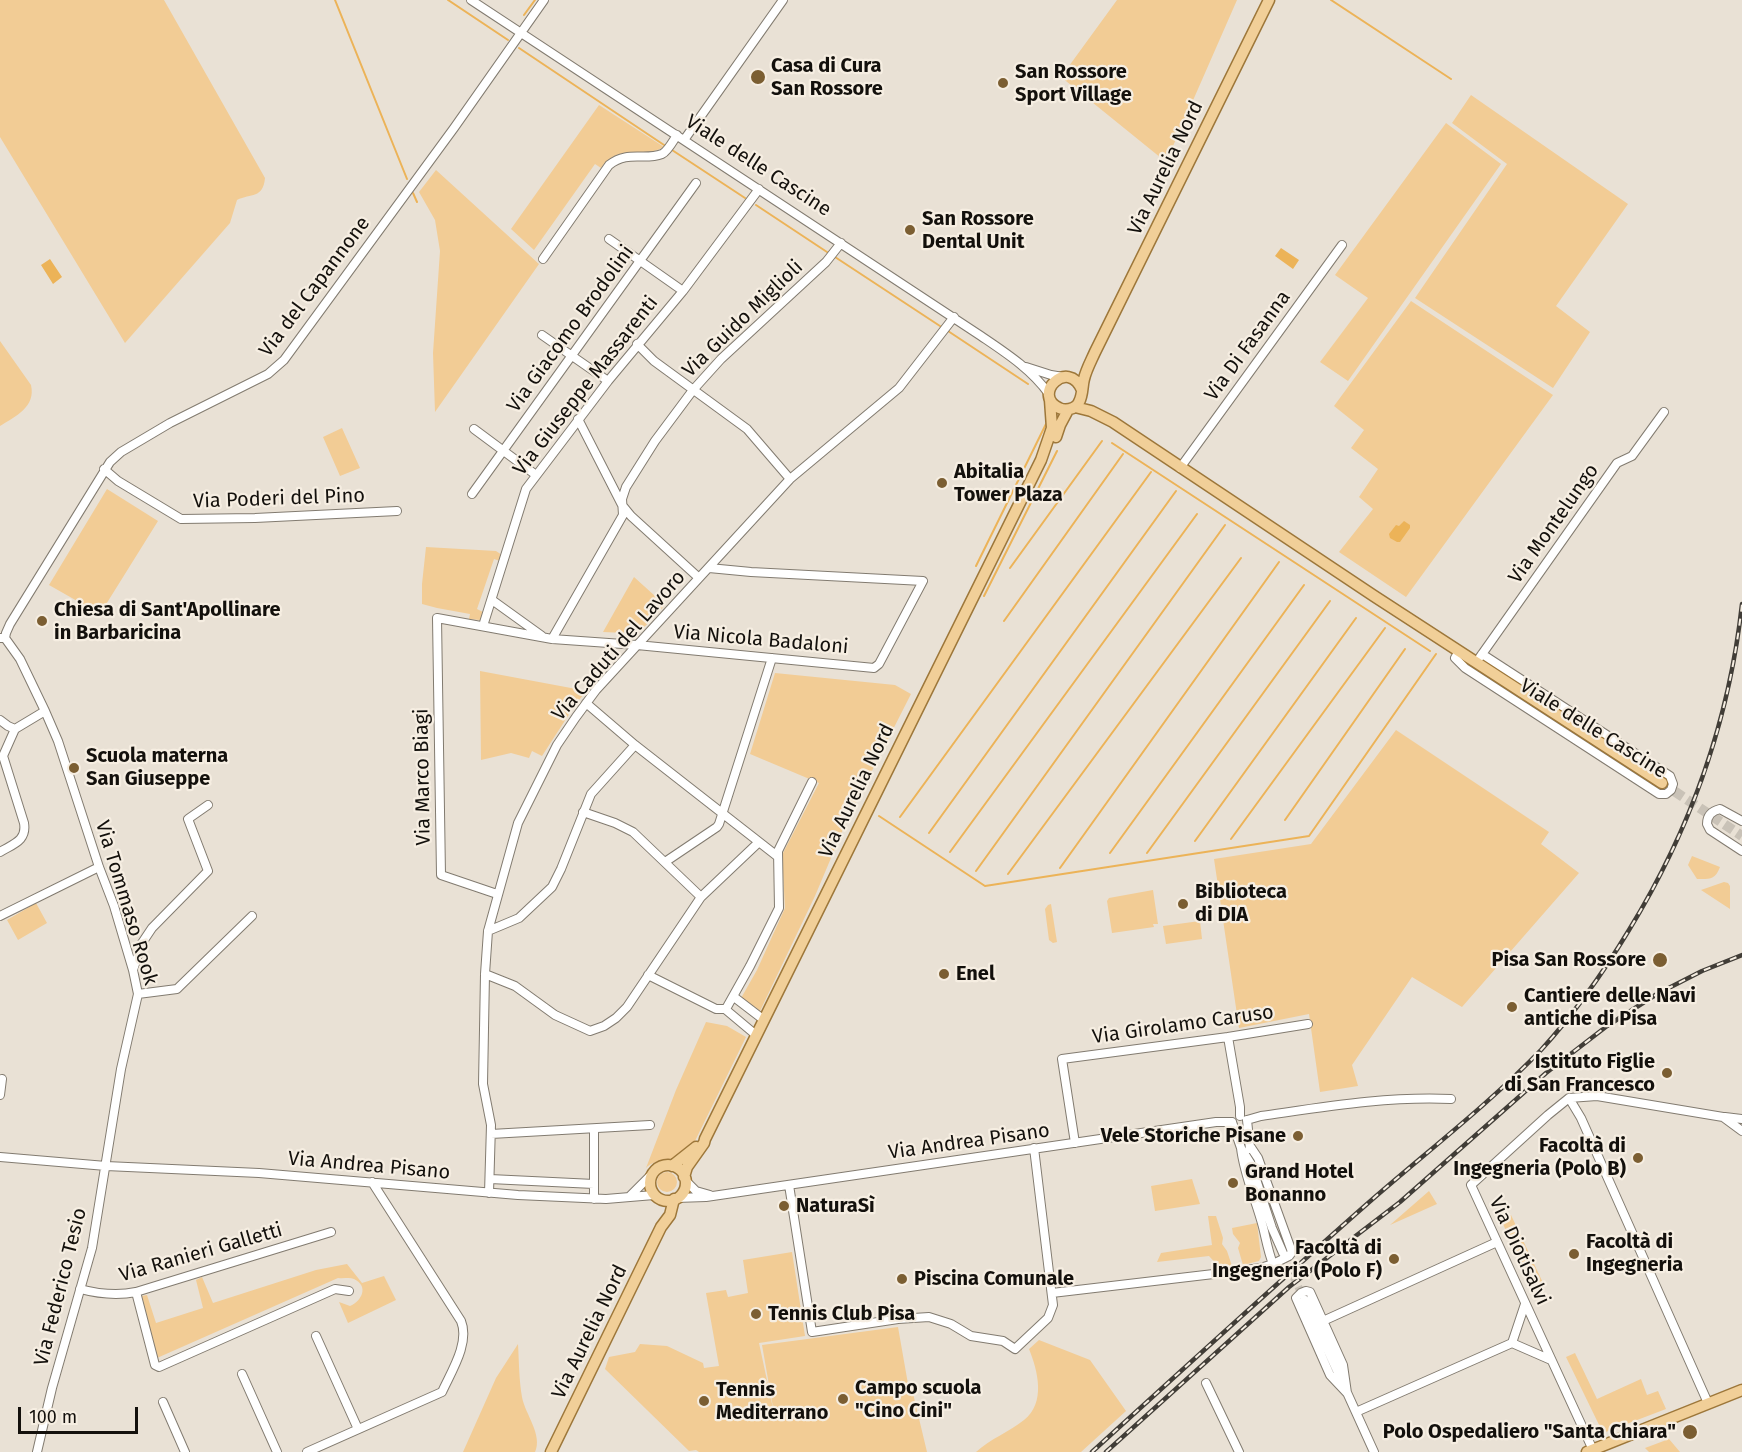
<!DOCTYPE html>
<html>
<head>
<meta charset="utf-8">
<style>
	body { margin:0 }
	#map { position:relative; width:1742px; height:1452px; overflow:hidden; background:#e9e1d5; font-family:"Fira Sans",sans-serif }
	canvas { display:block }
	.scale { position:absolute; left:18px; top:1407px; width:120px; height:27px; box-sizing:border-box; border:3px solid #13100c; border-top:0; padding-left:8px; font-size:18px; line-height:21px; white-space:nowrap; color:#13100c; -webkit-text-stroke:4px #f6eee2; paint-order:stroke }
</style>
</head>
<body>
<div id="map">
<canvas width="1742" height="1452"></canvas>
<div class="scale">100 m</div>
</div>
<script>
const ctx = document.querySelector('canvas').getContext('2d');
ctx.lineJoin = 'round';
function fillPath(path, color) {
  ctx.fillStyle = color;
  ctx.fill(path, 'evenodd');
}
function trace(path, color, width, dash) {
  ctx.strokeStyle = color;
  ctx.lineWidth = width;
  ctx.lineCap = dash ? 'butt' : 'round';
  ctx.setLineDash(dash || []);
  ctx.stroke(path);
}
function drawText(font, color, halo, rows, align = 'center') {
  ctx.font = font + ' "Fira Sans",sans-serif';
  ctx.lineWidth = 4.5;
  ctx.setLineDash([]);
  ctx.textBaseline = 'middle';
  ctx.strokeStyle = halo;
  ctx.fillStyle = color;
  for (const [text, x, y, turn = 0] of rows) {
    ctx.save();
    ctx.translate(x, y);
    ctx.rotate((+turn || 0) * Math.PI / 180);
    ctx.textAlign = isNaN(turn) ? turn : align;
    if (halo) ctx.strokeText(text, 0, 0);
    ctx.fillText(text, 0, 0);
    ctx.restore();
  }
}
fillPath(new Path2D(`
	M0 0H164L265 178C263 199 251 193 237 200L230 223 125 343 0 137Z
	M1117 0H1237L1166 162 1061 77Z
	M1471 95 1628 204 1556 306 1590 332 1553 388 1415 298 1507 164 1452 123Z
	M599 105 664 147C642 160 619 142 601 168L595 164 534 250 511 229Z
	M1446 123 1501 164 1348 381 1320 362 1368 298 1335 275Z
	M436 170 539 264 435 412 433 353 440 251 435 220 419 192Z
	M1411 301 1553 395 1406 597 1339 552 1373 509 1359 497 1378 469 1351 448 1364 430 1334 406Z
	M0 341 31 385C36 407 16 416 0 426Z
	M342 428 360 468 340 476 323 437Z
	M107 489 158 521 100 614 49 585Z
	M426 547 496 551 502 555 500 561 494 559 477 609 483 612 480 620 469 619 470 614 437 608 422 604V584Z
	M634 577 665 605 634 638 626 639V633L603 632Z
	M480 671 587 691 577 702 542 756 532 751 529 758 511 753 481 760Z
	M775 673 895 685 911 694 847 820 815 896 760 1011 740 1000 757 970 785 908 782 855 819 783 750 754Z
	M1396 730 1549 832 1541 844 1579 873 1462 1007 1412 977 1352 1065 1358 1086 1320 1092 1309 1014 1239 1028 1214 859 1311 844Z
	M1692 856 1720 867C1715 880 1710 879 1697 879L1688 865Z
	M1724 882 1728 883 1730 886V909L1701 890Z
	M1153 890 1158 924H1153L1154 927 1112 933 1107 901 1109 898Z
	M36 903 47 923 18 940 7 920Z
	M1051 904 1057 942 1053 943 1049 940 1045 909 1048 905Z
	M1200 921 1202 939 1166 944 1163 926Z
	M706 1022 727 1026 746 1037 695 1141C692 1144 688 1150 685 1153 673 1162 657 1157 646 1168L676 1090Z
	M657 1182a10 10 0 1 1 20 0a10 10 0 1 1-20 0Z
	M1192 1179 1200 1204 1155 1211 1151 1186Z
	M1429 1191 1437 1204 1390 1225Z
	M1511 1215 1544 1285 1534 1289 1501 1220Z
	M1208 1216H1216L1223 1238 1222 1244 1227 1251 1232 1266 1220 1268 1209 1256 1157 1262 1161 1253 1212 1245Z
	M1257 1223 1261 1257 1259 1261 1243 1265 1238 1248 1240 1243 1233 1234 1232 1228Z
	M792 1252 805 1336 759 1343 774 1413 762 1345 898 1327 908 1384 911 1385 927 1452H699L696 1450 689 1451 605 1369 609 1357 635 1352 640 1344 667 1346 703 1363 704 1368 719 1366 706 1293 726 1290 728 1297 748 1293 743 1260Z
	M347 1264 362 1283 384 1276 396 1300 348 1323 339 1302 350 1306C362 1301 369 1286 354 1279 349 1277 344 1279 338 1278L157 1358 142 1296 147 1295 156 1323 203 1308 196 1280 202 1277 213 1303 316 1270Z
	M1039 1340 1090 1360 1126 1411 1081 1452H976C990 1439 1009 1432 1024 1420 1046 1403 1038 1371 1029 1349Z
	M518 1344C519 1361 519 1380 522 1397 525 1414 543 1435 535 1452H463L496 1378Z
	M1575 1353 1597 1399 1641 1379 1647 1395 1658 1391 1666 1409 1603 1433 1566 1357Z
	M1669 1439 1680 1452H1649L1645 1448Z`), '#f2cc95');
fillPath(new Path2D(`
	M1281 248 1299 260 1293 269 1275 256Z
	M50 259 62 277 53 284 41 265Z
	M1404 521 1410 525V528L1400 542H1397L1390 538 1389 534 1396 525 1399 526Z`), '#ecb358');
trace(new Path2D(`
	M335 0 407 179
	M448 0 508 40
	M1331 0 1451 79
	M524 15 535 0
	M519 48 667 147
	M672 150 745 198
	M413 193 417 202
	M756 205 830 254
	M835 257 943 328
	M948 331 1028 384
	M1112 443 1430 651
	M976 566 1046 424
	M1010 568 1102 441
	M984 596 1057 451
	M1004 621 1123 454
	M879 816 985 886 1309 836 1436 654
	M900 817 1151 472
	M1285 820 1405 649
	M929 833 1176 491
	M1231 839 1385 628
	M1195 841 1356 618
	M950 852 1197 514
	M1110 853 1304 585
	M1147 853 1330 601
	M1060 868 1279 562
	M976 871 1225 525
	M1008 874 1241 558`), '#ecb358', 2);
trace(new Path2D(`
	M1283 1254 1304 1299`), '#c9c2b7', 8, [8, 4]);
trace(new Path2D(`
	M1662 783 1742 836`), '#c9c2b7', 10, [10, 5]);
const minor = new Path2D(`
	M471 0 981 336C1006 353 1031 369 1049 394
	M684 140 783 0
	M609 239 683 291
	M543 259 609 165C628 150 644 161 662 154 668 151 673 141 677 135
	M542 335 608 381
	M637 344 654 361 747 429 790 479
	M1026 367 1051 375 1063 377
	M578 419 622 505 631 516 699 578
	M474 429 536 475
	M1180 468 1342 245
	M104 469 118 481 181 519 255 518 397 511
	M472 494 696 183
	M492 600 542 636
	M483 626 526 489 608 381 683 291 759 189
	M0 638H5L6 633 10 624 110 462 121 452 170 423 268 374 284 360 454 128 544 0
	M5 638 20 659 45 711 58 741 99 867 114 906 133 970 138 994 121 1069 92 1248 52 1388 37 1452
	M552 639 623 515 622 499 626 487 655 441 693 390 721 359 826 262 841 243
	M1459 651 1455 658 1465 668 1659 794H1666L1671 790 1673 784 1670 776 1482 654
	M1480 657 1617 463 1632 456 1664 412
	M586 703 635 745 777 856
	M0 720 8 726 15 729
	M15 729 45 711
	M583 812 615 823 633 832 701 897
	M1742 821 1720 809C1712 811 1707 815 1707 824L1710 830 1742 851
	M0 852C13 844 27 841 24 823L3 756 15 729
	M665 862 717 827 719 824 772 658
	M497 894 441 875 437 618 552 639 637 645 874 668 879 664 923 581 751 572 709 568
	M0 916 99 867
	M488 931 519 918 552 887 561 869 591 794 635 745
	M133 970 142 943 152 928 208 871 188 819 208 805
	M485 974 515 986 555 1015 590 1031 604 1026 616 1018 627 1007 701 897 759 842
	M648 975 716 1009H725L727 1007 750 966 779 908 778 851 812 782
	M138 994 177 989 179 987 252 916
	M734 997 764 1020
	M725 1009 756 1035
	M1228 1037 1240 1107V1116
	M0 1095 2 1079
	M1569 1098 1581 1118 1708 1403
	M1725 1117 1742 1119
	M1247 1120 1261 1116C1324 1107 1387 1096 1451 1099
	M1247 1120 1250 1149
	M1232 1122 1241 1148 1251 1164 1272 1228 1283 1253
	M491 1134 650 1125
	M1075 1143 1062 1059 1228 1037 1308 1024
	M1241 1148C1244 1175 1256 1200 1263 1227 1266 1239 1268 1251 1273 1264L1289 1256 1292 1252 1258 1158 1250 1146
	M0 1157 106 1166 259 1173 518 1195 606 1199 654 1195
	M490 1179 594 1184
	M685 1180 696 1191 710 1195
	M789 1185 812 1332 898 1319 929 1317 951 1324 971 1336 1003 1341 1015 1349 1048 1318 1053 1305 1034 1148
	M489 1193 491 1125 483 1084 485 974 488 931 518 823 557 745 576 717 596 690 790 479 899 388 954 317
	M630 1196 652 1174
	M676 1198 706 1197 1216 1122H1232
	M594 1199V1129
	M80 1289C99 1294 117 1296 136 1292L331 1232
	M1306 1291 1310 1292 1343 1365 1347 1393 1330 1375 1296 1298 1301 1293Z
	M136 1292 155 1365 159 1367 335 1289 349 1291
	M1052 1293 1239 1271 1260 1268 1273 1264
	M1305 1300 1374 1452
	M1323 1321 1497 1242
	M316 1336 358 1429
	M1512 1343 1551 1360
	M1512 1343 1525 1304
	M242 1374 277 1452
	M1206 1383 1239 1452
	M163 1402 185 1452
	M1356 1412 1512 1343
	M1593 1450 1471 1185 1548 1115 1569 1098 1597 1096 1723 1117 1742 1131
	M307 1452 442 1392C451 1372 470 1343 461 1321L372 1182`);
const major = new Path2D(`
	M1082 390C1068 357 1031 395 1059 408 1063 410 1068 410 1073 408 1075 407 1078 405 1079 402 1083 395 1082 386 1084 379 1086 370 1091 361 1095 352L1269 0
	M1075 407 1091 411 1113 422 1374 596 1662 783
	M1056 437 1060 425 1068 410
	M650 1183a18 18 0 1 1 36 0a18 18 0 1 1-36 0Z
	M672 1166 696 1147
	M684 1177 687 1167 704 1143 705 1139 1041 460 1052 428 1050 400
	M551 1452 661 1227 670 1215 674 1199
	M1587 1452 1742 1390`);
trace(minor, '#827b70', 10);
trace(major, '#9d773a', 13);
trace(minor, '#fff', 8);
trace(major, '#f1cf98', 10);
const rail = new Path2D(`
	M1092 1452C1183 1369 1274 1286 1367 1204 1425 1153 1487 1106 1541 1050 1575 1013 1603 973 1629 930 1691 829 1729 722 1742 604
	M1106 1452 1289 1287 1400 1202 1546 1073 1607 1026 1657 994 1702 971 1742 955`);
trace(rail, '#413d37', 4.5);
trace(rail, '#f6eee2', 2, [7]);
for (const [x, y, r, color] of [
	[758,77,8,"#7b5e32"],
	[1003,83,6,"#7b5e32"],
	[910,230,6,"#7b5e32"],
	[942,483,6,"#7b5e32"],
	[42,621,6,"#7b5e32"],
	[74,768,6,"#7b5e32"],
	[1183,904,6,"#7b5e32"],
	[1660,960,8,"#7b5e32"],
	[944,974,6,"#7b5e32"],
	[1512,1007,6,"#7b5e32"],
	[1667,1073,6,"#7b5e32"],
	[1298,1136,6,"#7b5e32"],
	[1638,1158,6,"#7b5e32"],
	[1233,1183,6,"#7b5e32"],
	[784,1206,6,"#7b5e32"],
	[1574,1254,6,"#7b5e32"],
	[1394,1259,6,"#7b5e32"],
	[902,1279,6,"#7b5e32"],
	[756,1314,6,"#7b5e32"],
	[843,1399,6,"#7b5e32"],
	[704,1401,6,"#7b5e32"],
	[1690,1432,8,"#7b5e32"]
]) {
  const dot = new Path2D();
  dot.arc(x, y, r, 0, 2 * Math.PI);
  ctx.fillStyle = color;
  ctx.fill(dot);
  trace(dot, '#f6eee2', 2);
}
drawText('bold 20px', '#13100c', '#f6eee2', [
	["Casa di Cura",771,66],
	["San Rossore",771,89],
	["San Rossore",1015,72],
	["Sport Village",1015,95],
	["San Rossore",922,219],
	["Dental Unit",922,242],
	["Abitalia",954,472],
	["Tower Plaza",954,495],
	["Chiesa di Sant'Apollinare",54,610],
	["in Barbaricina",54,633],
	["Scuola materna",86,756],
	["San Giuseppe",86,779],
	["Biblioteca",1195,892],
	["di DIA",1195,915],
	["Pisa San Rossore",1646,960,"right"],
	["Enel",956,974],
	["Cantiere delle Navi",1524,996],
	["antiche di Pisa",1524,1019],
	["Istituto Figlie",1655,1062,"right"],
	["di San Francesco",1655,1085,"right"],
	["Vele Storiche Pisane",1286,1136,"right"],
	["Facoltà di",1626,1146,"right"],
	["Ingegneria (Polo B)",1626,1169,"right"],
	["Grand Hotel",1245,1172],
	["Bonanno",1245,1195],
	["NaturaSì",796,1206],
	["Facoltà di",1586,1242],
	["Ingegneria",1586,1265],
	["Facoltà di",1382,1248,"right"],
	["Ingegneria (Polo F)",1382,1271,"right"],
	["Piscina Comunale",914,1279],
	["Tennis Club Pisa",768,1314],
	["Campo scuola",855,1388],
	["\"Cino Cini\"",855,1411],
	["Tennis",716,1390],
	["Mediterrano",716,1413],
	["Polo Ospedaliero \"Santa Chiara\"",1676,1432,"right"]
], 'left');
drawText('20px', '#13100c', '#f6eee2', [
	["Viale delle Cascine",758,166,33],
	["Via Aurelia Nord",1166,168,-64],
	["Via del Capannone",315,287,-53],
	["Via Guido Miglioli",743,319,-44],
	["Via Giacomo Brodolini",571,329,-54],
	["Via Di Fasanna",1248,346,-54],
	["Via Giuseppe Massarenti",586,386,-52],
	["Via Poderi del Pino",279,499,-2],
	["Via Montelungo",1554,524,-55],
	["Via Nicola Badaloni",761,640,5],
	["Via Caduti del Lavoro",619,646,-49],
	["Viale delle Cascine",1593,729,32],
	["Via Marco Biagi",423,777,-91],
	["Via Aurelia Nord",857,791,-64],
	["Via Tommaso Rook",126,903,73],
	["Via Girolamo Caruso",1183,1025,-8],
	["Via Andrea Pisano",969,1142,-8],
	["Via Andrea Pisano",369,1166,5],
	["Via Diotisalvi",1519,1251,65],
	["Via Ranieri Galletti",201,1253,-16],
	["Via Federico Tesio",61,1287,-76],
	["Via Aurelia Nord",590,1332,-64]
]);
</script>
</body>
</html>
